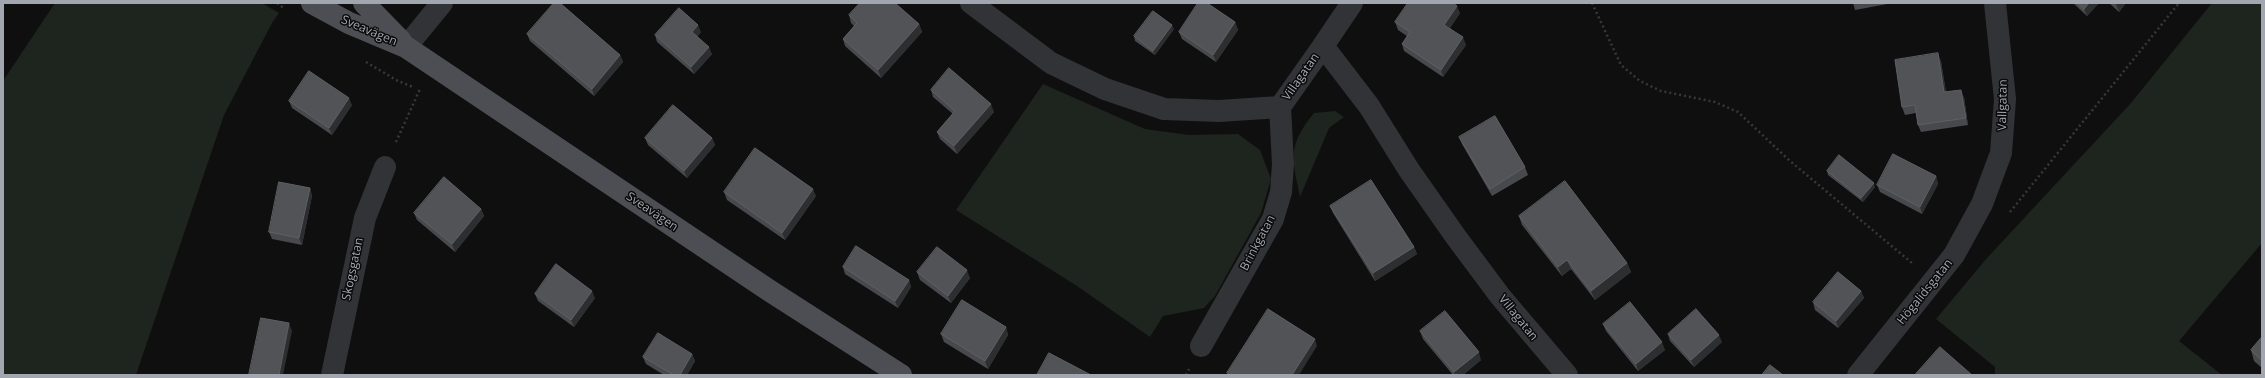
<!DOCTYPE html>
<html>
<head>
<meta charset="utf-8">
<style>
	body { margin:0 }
	#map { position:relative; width:2265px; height:378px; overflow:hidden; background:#0f0f10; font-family:"Open Sans",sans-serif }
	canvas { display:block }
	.frame { position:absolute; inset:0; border:4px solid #a2a6af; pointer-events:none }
</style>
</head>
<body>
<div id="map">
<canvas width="2265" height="378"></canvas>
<div class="frame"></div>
</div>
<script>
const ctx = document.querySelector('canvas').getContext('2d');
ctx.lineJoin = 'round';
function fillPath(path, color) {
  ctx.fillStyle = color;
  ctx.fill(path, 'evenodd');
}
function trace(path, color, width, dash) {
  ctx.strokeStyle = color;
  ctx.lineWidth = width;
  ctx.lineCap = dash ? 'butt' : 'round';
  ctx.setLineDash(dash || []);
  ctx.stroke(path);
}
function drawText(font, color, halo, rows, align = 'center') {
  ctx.font = font + ' "Open Sans",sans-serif';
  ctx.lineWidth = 3;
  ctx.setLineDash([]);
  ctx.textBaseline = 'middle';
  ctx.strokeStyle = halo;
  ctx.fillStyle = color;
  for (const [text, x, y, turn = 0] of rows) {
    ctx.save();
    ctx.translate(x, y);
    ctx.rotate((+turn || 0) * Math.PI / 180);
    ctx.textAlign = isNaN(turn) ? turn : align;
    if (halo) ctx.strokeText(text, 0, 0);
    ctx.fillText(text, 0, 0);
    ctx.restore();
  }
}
fillPath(new Path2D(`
	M55 3H262L279 13 272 23 224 115 136 375H3V81Z
	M2212 3H2262V243L2179 341 2222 375H1995V367L1936 319 1987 258 2131 103Z
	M1043 84 1145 129 1189 135 1238 134 1260 150 1271 179 1261 213 1215 296 1204 308 1163 316 1150 337 1077 286 956 210Z
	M1335 111 1344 117 1329 128 1300 197C1292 158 1287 146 1314 113Z`), '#1e241e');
trace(new Path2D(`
	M277 3 285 9
	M1592 3 1621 65 1640 81 1661 91 1715 102 1738 112 1790 161 1912 263
	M366 62 398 81 413 87
	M396 142 420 89
	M2010 212 2179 3
	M1186 375 1189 369`), '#37383b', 2.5, [2, 3]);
trace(new Path2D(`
	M971 3 1051 63 1105 89 1164 109 1219 111 1280 107 1323 46 1369 106 1409 170 1456 237 1500 296 1567 375
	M1323 46 1352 3
	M406 47 442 3
	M1201 346 1273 219 1281 192 1283 164 1280 107
	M332 375 365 218 385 167
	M1858 375 1954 255 1982 204 2001 153 2005 99 1995 3`), '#323336', 22);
trace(new Path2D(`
	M312 3 349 23 406 47 770 291 901 375
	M364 3 401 41`), '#4d4e53', 22);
fillPath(new Path2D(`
	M1853 3H1893L1855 10Z
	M2073 3H2099L2087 16Z
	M2109 3H2126L2119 12Z
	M1460 13 1450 28 1466 45 1443 77 1404 51 1402 44 1407 36 1398 30 1395 22Z
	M849 15 919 24 922 32 881 78 845 46 843 39 854 26 851 23Z
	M1235 22 1238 30 1216 62 1182 39 1179 32Z
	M1174 29 1155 55 1135 41 1134 36Z
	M701 32 697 37 712 54 694 74 657 42 655 35Z
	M527 34 620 55 623 62 594 96 530 41Z
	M1941 61 1946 92 1964 97 1968 125 1921 132 1918 125 1916 113 1905 115 1902 107Z
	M931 90 994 112 957 154 940 139 937 132 953 114 933 97Z
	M289 101 352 105 332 135 292 108Z
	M1459 137 1525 167 1528 175 1492 196 1462 144Z
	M645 138H712L715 145 687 178 648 145Z
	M1827 171 1875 187 1863 202 1828 175Z
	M1936 176 1938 184 1922 214 1880 192 1877 185Z
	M310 188 312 196 302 245 272 239 269 232Z
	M724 192 816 196 785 240 727 200Z
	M1330 206 1414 247 1417 254 1375 281 1333 213Z
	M481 209 484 216 455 252 417 220 414 213Z
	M1519 216 1627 263 1631 272 1595 300 1571 269 1562 276 1522 225Z
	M843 267 909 280 911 287 898 308 845 274Z
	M917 272 970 278 951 303 920 280Z
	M1861 291 1864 298 1838 328 1815 310 1813 302Z
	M535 294 595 298 574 327 538 301Z
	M1603 324 1665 350 1638 371 1606 331Z
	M1006 327 1008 335 988 369 944 342 941 334Z
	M1420 331 1481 360 1463 375H1453L1423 339Z
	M1668 334 1722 342 1694 367 1670 341Z
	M2262 337V368L2254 361 2251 350Z
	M692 354 695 361 687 375H664L646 364 643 357Z`), '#48494c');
fillPath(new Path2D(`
	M2089 3H2099L2087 16 2084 9Z
	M2117 3H2126L2119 12 2116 4Z
	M1457 6 1460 13 1447 32 1444 25Z
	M1235 22 1238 30 1216 62 1213 55Z
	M919 24 922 32 881 78 878 70Z
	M698 25 701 32 695 39 692 32Z
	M1172 25 1174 29 1155 55 1153 51Z
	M1463 37 1466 45 1443 77 1441 70Z
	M709 47 712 54 694 74 691 67Z
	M1938 53 1941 61 1947 100 1944 92Z
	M620 55 623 62 594 96 592 89Z
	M1961 90 1964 97 1968 125 1966 118Z
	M349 98 352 105 332 135 329 128Z
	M991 104 994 112 957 154 954 146Z
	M712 138 715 145 687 178 684 171Z
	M1936 176 1938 184 1922 214 1920 207Z
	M1874 183 1875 187 1863 202 1861 198Z
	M310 188 312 196 302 245 299 238Z
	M813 189 816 196 785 240 782 233Z
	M481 209 484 216 455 252 452 244Z
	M1414 247 1417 254 1375 281 1373 273Z
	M1567 260 1571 269 1562 276 1558 267Z
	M1627 263 1631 272 1595 300 1591 291Z
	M967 270 970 278 951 303 948 296Z
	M909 280 911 287 898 308 895 301Z
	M592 291 595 298 574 327 571 320Z
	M1861 291 1864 298 1838 328 1836 321Z
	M289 323 292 331 283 375H279Z
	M1006 327 1008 335 988 369 985 361Z
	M1719 335 1722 342 1694 367 1691 360Z
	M1315 339 1317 346 1299 375H1292Z
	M1662 342 1665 350 1638 371 1636 364Z
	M1479 352 1481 360 1463 375H1455L1454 372Z
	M692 354 695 361 687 375H680Z`), '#2d2e30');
const building = new Path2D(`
	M554 3H560L620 55 592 89 527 34Z
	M860 3H895L919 24 878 70 843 39 857 23 849 15Z
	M1198 3H1207L1235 22 1213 55 1179 32Z
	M1408 3H1453L1457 6 1444 25 1463 37 1441 70 1402 44 1410 32 1395 22Z
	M2078 3H2089L2084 9Z
	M679 8 698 25 692 32 709 47 691 67 655 35Z
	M1153 11 1172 25 1153 51 1134 36Z
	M1938 53 1944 92 1961 90 1966 118 1918 125 1915 105 1902 107 1895 60Z
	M949 68 991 104 954 146 937 132 955 111 931 90Z
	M309 71 349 98 329 128 289 101Z
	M673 105 712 138 684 171 645 138Z
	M1495 116 1525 167 1490 189 1459 137Z
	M755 148 813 189 782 233 724 192Z
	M1893 154 1936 176 1920 207 1877 185Z
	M1839 155 1874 183 1861 198 1827 171Z
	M444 177 481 209 452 244 414 213Z
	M1371 180 1414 247 1373 273 1330 206Z
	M1565 181 1627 263 1591 291 1567 260 1558 267 1519 216Z
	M279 182 310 188 299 238 269 232Z
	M856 246 909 280 895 301 843 267Z
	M937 247 967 270 948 296 917 272Z
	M556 264 592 291 571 320 535 294Z
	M1838 272 1861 291 1836 321 1813 302Z
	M962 300 1006 327 985 361 941 334Z
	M1630 302 1662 342 1636 364 1603 324Z
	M1268 309 1315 339 1292 375H1230L1227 373Z
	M1696 309 1719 335 1691 360 1668 334Z
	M1445 311 1479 352 1454 372 1420 331Z
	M261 318 289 323 279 375H249Z
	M658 333 692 354 680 375H674L643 357Z
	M2262 337V361L2251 350Z
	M1940 347 1972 375H1915Z
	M1049 353 1091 375H1037Z
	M1770 365 1783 375H1762Z`);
fillPath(building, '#515357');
trace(building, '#5e6065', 1);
drawText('12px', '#a2a6af', '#0a0a0b', [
	["Sveavägen",369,31,23],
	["Villagatan",1301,77,-55],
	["Vallgatan",2003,105,-89],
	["Sveavägen",652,212,34],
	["Brinkgatan",1258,243,-62],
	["Skogsgatan",353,269,-78],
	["Högalidsgatan",1925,292,-51],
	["Villagatan",1518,318,51]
]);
</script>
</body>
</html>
